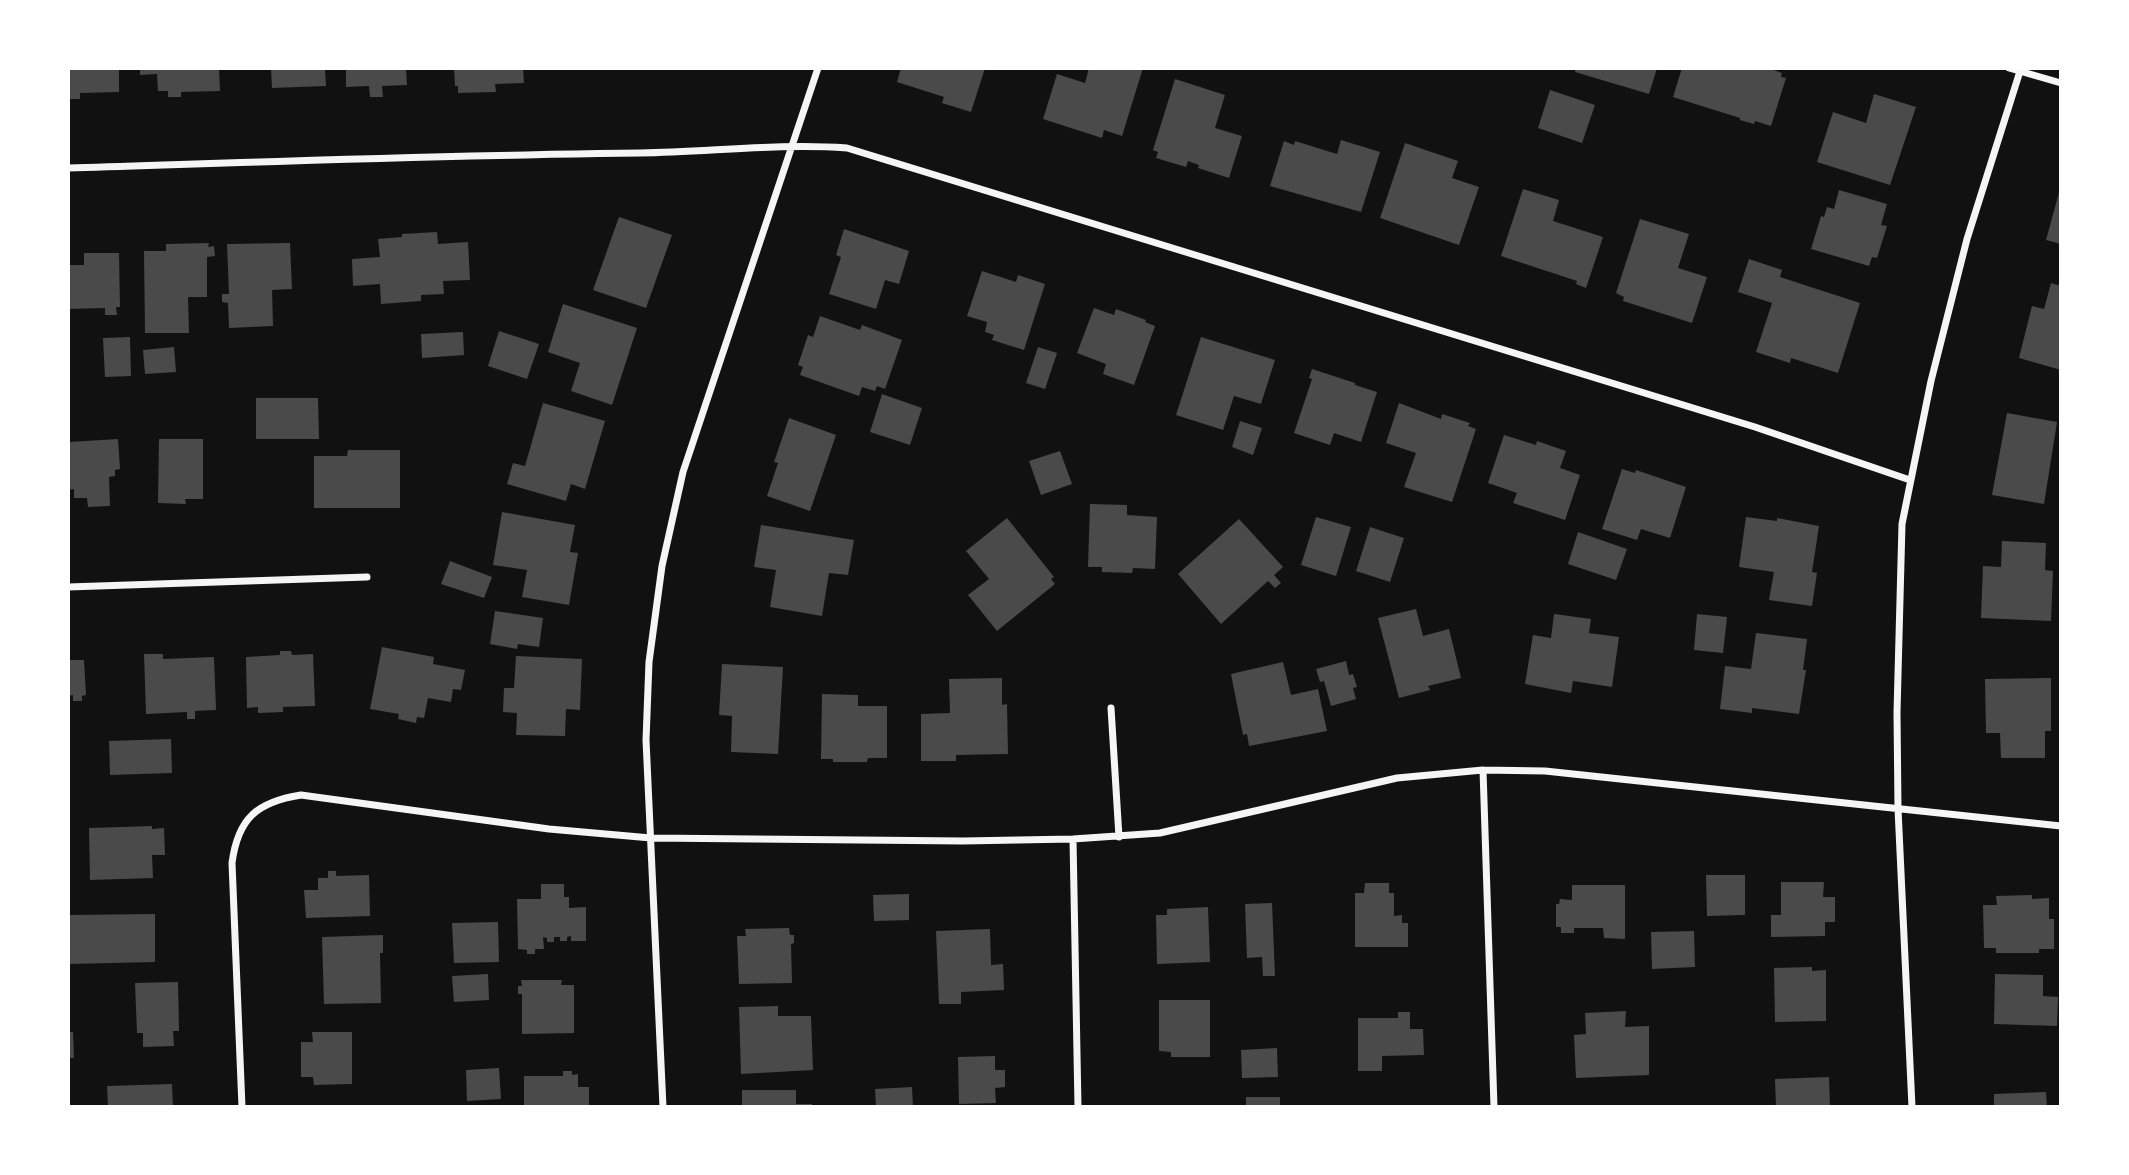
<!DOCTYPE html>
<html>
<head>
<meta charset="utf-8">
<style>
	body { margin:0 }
	#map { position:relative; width:2129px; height:1175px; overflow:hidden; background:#111; font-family:"Noto Sans",sans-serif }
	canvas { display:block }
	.frame { position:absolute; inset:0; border:70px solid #fff; pointer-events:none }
</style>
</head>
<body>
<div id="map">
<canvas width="2129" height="1175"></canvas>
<div class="frame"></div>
</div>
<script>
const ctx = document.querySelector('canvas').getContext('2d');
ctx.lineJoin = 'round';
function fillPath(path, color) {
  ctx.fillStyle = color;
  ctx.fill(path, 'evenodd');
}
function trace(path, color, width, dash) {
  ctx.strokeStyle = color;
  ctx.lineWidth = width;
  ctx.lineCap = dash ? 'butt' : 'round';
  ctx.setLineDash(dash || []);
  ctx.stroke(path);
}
fillPath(new Path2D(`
	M68 68H119V92L80 93V99H69Z
	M140 68H219L220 91 181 92V97H168V91H158L157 74 140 75Z
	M271 68H325L326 86 272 88Z
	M346 68H406L407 85 382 86 383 97H370L369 86 346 87Z
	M454 68H523L524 83 495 84 496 92 458 93V86H455Z
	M901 68H985L971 112 942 103 944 97 897 82Z
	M1089 68H1143L1122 136 1104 130 1102 138 1043 119 1057 74 1085 83Z
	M1576 68H1657L1649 94 1575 72Z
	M1682 68H1768L1782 73 1781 77 1786 78 1771 126 1755 121 1754 124 1740 120V118L1673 97Z
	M1175 79 1225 95 1215 128 1242 136 1229 178 1198 168 1199 165 1188 161 1186 167 1156 158 1158 152 1153 150Z
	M1550 90 1595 105 1582 143 1538 128Z
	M1874 94 1916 107 1890 185 1817 162 1833 112 1866 123Z
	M1341 140 1380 152 1361 212 1270 186 1284 141 1294 145 1295 141 1337 154Z
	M1405 143 1458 161 1452 178 1479 187 1459 245 1380 218Z
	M1523 189 1559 200 1553 221 1603 237 1586 288 1576 284 1577 281 1501 256Z
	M2060 189H2061V244L2046 240Z
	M1839 190 1887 204 1881 225 1887 226 1877 258 1872 257 1869 266 1811 249 1821 216 1824 217 1827 207 1834 209Z
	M619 217 672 235 646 308 593 290Z
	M1640 219 1689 234 1678 268 1707 277 1692 323 1623 301 1624 297 1616 293Z
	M844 229 909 251 899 284 885 280 876 309 829 294 841 257 836 255Z
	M437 232 438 244 468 242 470 280 443 281 444 294 421 295V301L381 304 380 284 353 286 352 259 380 257 378 239 402 237V234Z
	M209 243 208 247 214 246 215 256 207 257V297H188L189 333H145L144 251H166V244Z
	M290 243 292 289 272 290 273 326 229 328 228 303 222 302V294H229L227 244Z
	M84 253H119L120 307H116L117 315H105V308L68 309V265H84Z
	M1749 259 1782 270 1780 277 1860 303 1838 373 1791 358 1790 363 1756 352 1772 303 1738 292Z
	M982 271 1016 282 1018 275 1045 284 1024 350 992 340 994 335 985 332 987 322 967 316Z
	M2051 283 2061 286V370L2019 358 2032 306 2044 309Z
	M563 304 637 328 612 405 571 391 580 363 548 352Z
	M1094 308 1114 315 1116 309 1146 320 1145 322 1155 326 1134 385 1103 374 1106 364 1077 353Z
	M820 316 860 330 862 325 902 340 885 389 877 386 875 391 862 387 859 396 800 375 803 367 798 365 808 335 813 337Z
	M499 331 539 344 527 379 488 366Z
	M463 332 464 355 422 358 421 334Z
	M130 337 131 376 105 377 103 338Z
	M1201 337 1275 360 1261 404 1234 396 1223 430 1176 415Z
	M174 347 176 372 145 374 143 350Z
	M1038 347 1057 353 1045 389 1026 383Z
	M1312 369 1355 383V385L1377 392 1361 442 1334 433 1330 445 1294 433 1312 379 1309 378Z
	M882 394 922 408 910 445 870 432Z
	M256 398H318L319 439H256Z
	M543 403 605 421 585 489 571 484 566 501 507 484 513 463 525 466Z
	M1399 403 1441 419 1442 414 1470 423 1468 426 1476 429 1452 502 1404 487 1416 453 1386 443Z
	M2007 413 2057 422 2044 504 1992 495Z
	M789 418 836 435 810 511 767 496 778 463 774 462Z
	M1240 421 1262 428 1253 455 1232 447Z
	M1504 435 1536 445 1537 441 1566 451 1560 468 1580 475 1565 520 1513 503 1517 493 1488 483Z
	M118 439 120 469 115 470V476L109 477 110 506 88 507 87 498H74V489L68 490 69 442Z
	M159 439H203V499H185L186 504 158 503Z
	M348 450H400V508H314V456H347Z
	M1060 451 1072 484 1041 495 1029 461Z
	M1622 469 1635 473 1636 470 1686 487 1670 538 1641 529 1637 540 1602 529Z
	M1090 504 1127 505V515L1157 517 1155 569 1133 568 1132 573 1102 572V567H1088Z
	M502 512 575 525 570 552 578 553 569 605 522 597 527 570 493 565Z
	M1316 517 1351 527 1336 576 1301 565Z
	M1746 517 1777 521V518L1819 526 1812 572 1817 573 1812 606 1769 600 1774 572 1739 567Z
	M1007 518 1054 577 1051 579 1055 584 997 631 968 595 989 579 966 551Z
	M1239 519 1283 567 1274 575 1281 583 1275 588 1268 581 1221 624 1178 574Z
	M761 525 854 540 848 575 829 573 822 616 770 607 776 570 754 567Z
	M1370 527 1404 538 1390 582 1356 571Z
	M1578 532 1627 549 1616 580 1568 564Z
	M2002 541 2046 543 2045 570 2053 571 2051 621 1981 618 1983 566 2001 567Z
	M450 561 492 577 484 598 441 584Z
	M1416 609 1423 636 1449 629 1461 678 1428 686 1430 690 1399 698 1378 618Z
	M495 611 543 618 539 647 518 644 517 649 490 644Z
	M1554 614 1591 619 1589 633 1619 637 1612 687 1573 681 1571 693 1525 684 1533 635 1551 638Z
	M1697 614 1727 617 1723 653 1694 650Z
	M1756 633 1807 639 1803 670H1806L1799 714 1752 708V713L1720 709 1725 666 1751 669Z
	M382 647 434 657 433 664 465 670 461 690 453 689 451 702 428 698 424 718 417 717 416 723 398 719 399 714 370 709Z
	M280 651H291L292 655 313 654 315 706 283 707V712L258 713V707L247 708 246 657 280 655Z
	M144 654H163V659L214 657 216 710 195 711V719H187V712L146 714Z
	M516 656 582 659 580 710 566 709 565 736 516 735 517 713 503 712 504 688H514Z
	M68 660H84L86 695 82 696V701H73V695L68 696Z
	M1346 661 1349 675 1353 674 1357 687 1353 688 1356 699 1331 706 1324 681 1320 682 1316 669Z
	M1283 662 1291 695 1318 689 1327 731 1249 746 1247 734 1243 735 1231 674Z
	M722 664 783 667 778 754 731 752 732 716 719 715Z
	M1002 678V705L1007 704 1008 754 956 755V761H921V714L950 713 949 679Z
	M2051 678V731H2045V758H2001L2000 733H1986L1985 679Z
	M822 694 858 695V706H887V758H868L867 762H833V759H821Z
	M171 739 172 773 110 775 109 741Z
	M152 826V829L164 828 165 855H152L153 878 90 880 89 828Z
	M328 871H336V876L369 875 370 916 306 918 304 890H318V878H328Z
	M1706 875H1745V915L1707 916Z
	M1781 882H1824L1823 897H1835V922H1825V936L1771 937V915H1781Z
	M1365 883H1389V893H1394V916L1402 915V923H1408V947H1355V893H1364Z
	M541 884H564V897H569V908L586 907V941H571V936L567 937V941H560V937H554V942H547V938L543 937 544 949H535V954H527V950L518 949 517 899H541Z
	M1572 885H1625V939L1604 938 1603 928H1574V933H1561V927H1556V904H1559L1560 899 1572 900Z
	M909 894V920L874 921 873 895Z
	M2032 895V899L2049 898V919H2054V949H2039V953H1996V948H1984L1983 905H1997L1996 896Z
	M1272 903 1275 976H1263L1262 957 1247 958 1245 904Z
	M1208 907 1210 962 1157 964 1156 915H1167V909Z
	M155 914V962L69 964 68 915Z
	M498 922 499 962 454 963 452 923Z
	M789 928 790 935H794V943L791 944 792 983 739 984 737 936H746L745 929Z
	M990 929 991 965 1003 964 1004 990 961 992V1004H939L936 931Z
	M1694 931 1695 967 1652 969 1651 932Z
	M383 935V953H380L381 1003 324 1004 322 937Z
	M1812 967V971L1826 970V1021L1775 1022 1774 968Z
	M488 974 489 1000 454 1002 452 976Z
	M1995 974 2043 975V996L2058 997 2057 1026 1994 1024Z
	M521 980H562L561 985H574V1033L522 1034V994H518V986H522Z
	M178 982 179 1031H173L174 1046 143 1047V1033H137L135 983Z
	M1159 1000H1210V1057H1171V1052L1159 1051Z
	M778 1006V1016H811L813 1070 741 1074 739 1007Z
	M1626 1011 1625 1027 1649 1026V1075L1576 1078 1574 1035 1586 1034 1585 1013Z
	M1398 1012H1410V1029H1423L1424 1055 1382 1056V1071H1358V1018H1398Z
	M68 1032H73L74 1058H68Z
	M312 1032H352V1084L314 1085 313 1077H301V1042H313Z
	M1277 1048 1278 1077 1242 1078 1241 1050Z
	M995 1056V1070H1005V1087L995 1088 996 1103 959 1104 958 1057Z
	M499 1068 501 1099 467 1101 466 1070Z
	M563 1071H572V1075L578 1074V1087H589V1107H524V1076H563Z
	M1829 1077 1830 1107H1776L1775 1079Z
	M172 1084 173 1107H108L107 1086Z
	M912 1087 913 1107H876L875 1089Z
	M742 1090H796V1104H812V1107H742Z
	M2046 1092 2047 1107H1994V1094Z
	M1246 1097H1280V1107H1246Z`), '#4a4a4a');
trace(new Path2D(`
	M2009 68 2061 83
	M68 168C259 162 450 155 641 153 710 152 778 143 847 148L1755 427 1910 480
	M68 587 367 577
	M1111 708 1119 837
	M1483 770 1494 1107
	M1073 839 1078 1107
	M242 1107 232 863C238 818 257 802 301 795L549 829 651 838 963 841 1073 839 1160 833 1397 778 1483 770 1545 771 2061 826
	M663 1107 646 740 649 662 662 566 683 472 818 68
	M1912 1107 1898 809 1897 712 1902 524 1931 381 1967 239 2021 68`), '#f5f5f5', 7);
</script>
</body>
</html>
